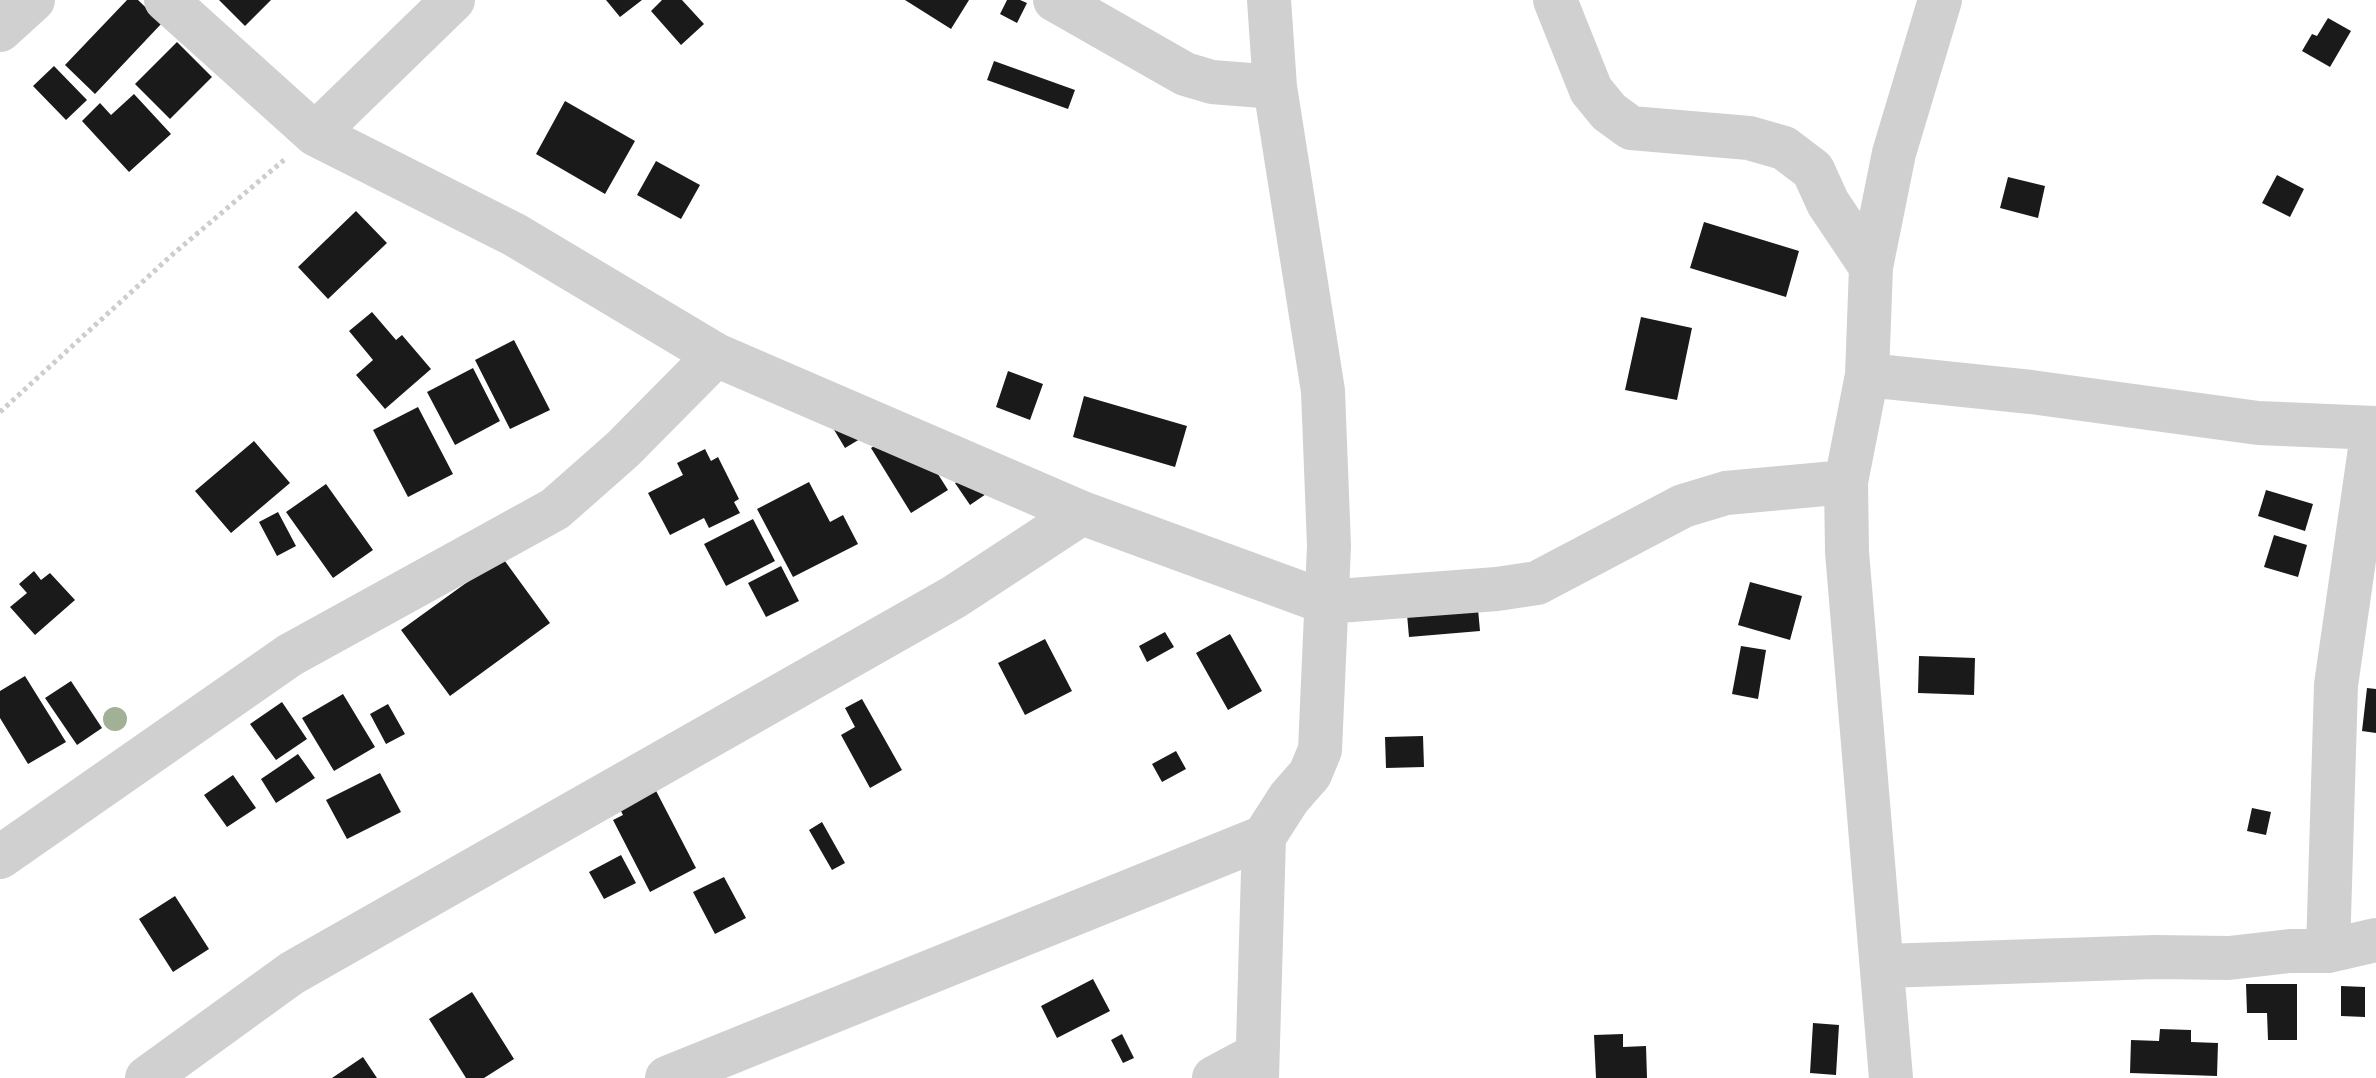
<!DOCTYPE html>
<html>
<head>
<meta charset="utf-8">
<style>
	body { margin:0 }
	canvas { display:block; background:#fff }
</style>
</head>
<body>
<canvas width="2376" height="1078"></canvas>
<script>
const ctx = document.querySelector('canvas').getContext('2d');
ctx.lineJoin = 'round';
function fillPath(path, color) {
  ctx.fillStyle = color;
  ctx.fill(path, 'evenodd');
}
function trace(path, color, width, dash) {
  ctx.strokeStyle = color;
  ctx.lineWidth = width;
  ctx.lineCap = dash ? 'butt' : 'round';
  ctx.setLineDash(dash || []);
  ctx.stroke(path);
}
fillPath(new Path2D(`
	M127 0H138L162 23 95 94 65 65Z
	M219 0H271L245 26Z
	M606 0H642L620 17Z
	M662 0H682L704 24 681 45 651 11Z
	M905 0H969L951 29Z
	M1007 0H1020L1027 3 1017 23 1000 14Z
	M2328 18 2351 31 2330 67 2302 51 2312 34 2317 36Z
	M177 42 212 77 170 119 135 84Z
	M994 61 1075 90 1068 109 987 80Z
	M54 66 87 100 66 120 33 86Z
	M134 94 171 134 129 172 82 121 100 103 111 115Z
	M565 101 635 141 605 194 536 154Z
	M656 161 700 185 681 219 637 195Z
	M2277 175 2304 189 2290 217 2262 203Z
	M2008 177 2045 186 2038 218 2000 208Z
	M356 211 387 243 328 299 298 267Z
	M1704 222 1799 251 1786 297 1690 268Z
	M372 312 396 340 402 335 431 369 385 409 356 375 373 360 349 331Z
	M1641 317 1692 328 1677 400 1625 390Z
	M514 340 550 410 510 429 475 360Z
	M473 368 500 421 455 445 427 392Z
	M1008 371 1043 384 1030 420 996 407Z
	M1084 396 1187 426 1175 467 1073 437Z
	M418 407 453 474 408 497 373 430Z
	M827 418 865 436 845 448Z
	M907 425 948 490 911 513 871 448Z
	M254 441 290 483 231 533 195 491Z
	M705 449 711 461 718 457 739 499 734 502 740 513 709 528 704 518 670 535 648 493 683 475 677 463Z
	M992 457 1008 479 970 505 955 483Z
	M809 482 830 522 843 515 858 544 793 577 757 509Z
	M326 484 373 550 333 578 286 512Z
	M2266 490 2313 504 2305 531 2258 516Z
	M278 512 296 546 277 556 259 522Z
	M753 519 775 561 726 586 704 544Z
	M2274 535 2307 545 2298 577 2264 567Z
	M502 557 550 623 450 696 401 630Z
	M781 566 799 601 766 617 748 583Z
	M34 571 41 580 50 573 75 600 35 635 10 607 27 593 19 584Z
	M1750 582 1802 596 1790 640 1738 625Z
	M1477 598 1480 631 1409 637 1406 603Z
	M1165 632 1174 647 1147 662 1139 646Z
	M1230 634 1262 691 1228 710 1196 653Z
	M1045 639 1072 691 1025 715 998 663Z
	M1741 646 1766 650 1758 699 1732 694Z
	M1919 656 1975 658 1974 695 1918 693Z
	M25 676 66 742 28 764 0 718V691Z
	M71 681 102 728 77 745 45 698Z
	M2367 688 2376 689V733L2362 731Z
	M343 694 375 747 334 771 302 718Z
	M862 699 902 770 870 788 841 735 855 727 845 708Z
	M282 702 307 739 276 760 250 724Z
	M388 704 405 734 386 744 370 714Z
	M1423 736 1424 767 1386 768 1385 737Z
	M1176 751 1186 769 1162 782 1152 764Z
	M298 754 315 778 276 803 261 779Z
	M380 773 401 812 347 839 326 800Z
	M233 775 256 808 227 827 204 795Z
	M652 783 696 868 650 892 613 820 623 815 616 801Z
	M2252 808 2271 812 2266 835 2247 831Z
	M822 822 845 863 832 870 809 830Z
	M621 855 636 883 604 899 589 872Z
	M724 877 746 918 715 934 693 892Z
	M175 896 209 949 173 972 139 919Z
	M1093 979 1110 1011 1057 1038 1041 1006Z
	M2246 984H2297V1040H2268L2267 1013H2247Z
	M2341 986 2365 987V1017L2341 1016Z
	M472 992 514 1059 484 1078H466L429 1019Z
	M1813 1023 1839 1025 1836 1075 1810 1073Z
	M2160 1029 2191 1030V1042L2218 1043 2217 1076 2130 1073 2131 1040 2159 1041Z
	M1122 1034 1134 1058 1123 1063 1111 1040Z
	M1623 1034V1047L1646 1046 1647 1078H1596L1594 1035Z
	M363 1057 377 1078H332Z`), '#1a1a1a');
trace(new Path2D(`
	M0 412 173 254 284 160`), '#cdcdcd', 5, [4, 4]);
trace(new Path2D(`
	M166 0 315 134 515 235 716 355 1082 513 1325 602 1497 589 1537 583 1683 506 1726 493 1846 482
	M1055 0 1185 74 1212 82 1275 87
	M1555 0 1591 90 1609 112 1631 128 1749 138 1784 148 1813 170 1828 203 1871 267
	M0 30 33 0
	M315 134 453 0
	M1867 375 2031 392 2258 423 2376 428
	M0 857 290 655 555 509 623 449 716 355
	M2328 951 2336 685 2373 428
	M1884 966 2155 957 2229 958 2290 951H2328L2376 940
	M147 1078 292 973 954 597 1082 513
	M667 1078 1264 837
	M1214 1078 1257 1055
	M1257 1078 1264 837 1289 798 1310 774 1320 750 1329 546 1323 391 1275 87 1269 0
	M1891 1078 1847 552 1846 482 1867 375 1871 267 1894 153 1940 0`), '#d0d0d0', 44);
ctx.fillStyle = '#a2b095';
for (const [x, y] of [
	[115,719]
]) {
  ctx.beginPath();
  ctx.arc(x, y, 12, 0, 2 * Math.PI);
  ctx.fill();
}
</script>
</body>
</html>
